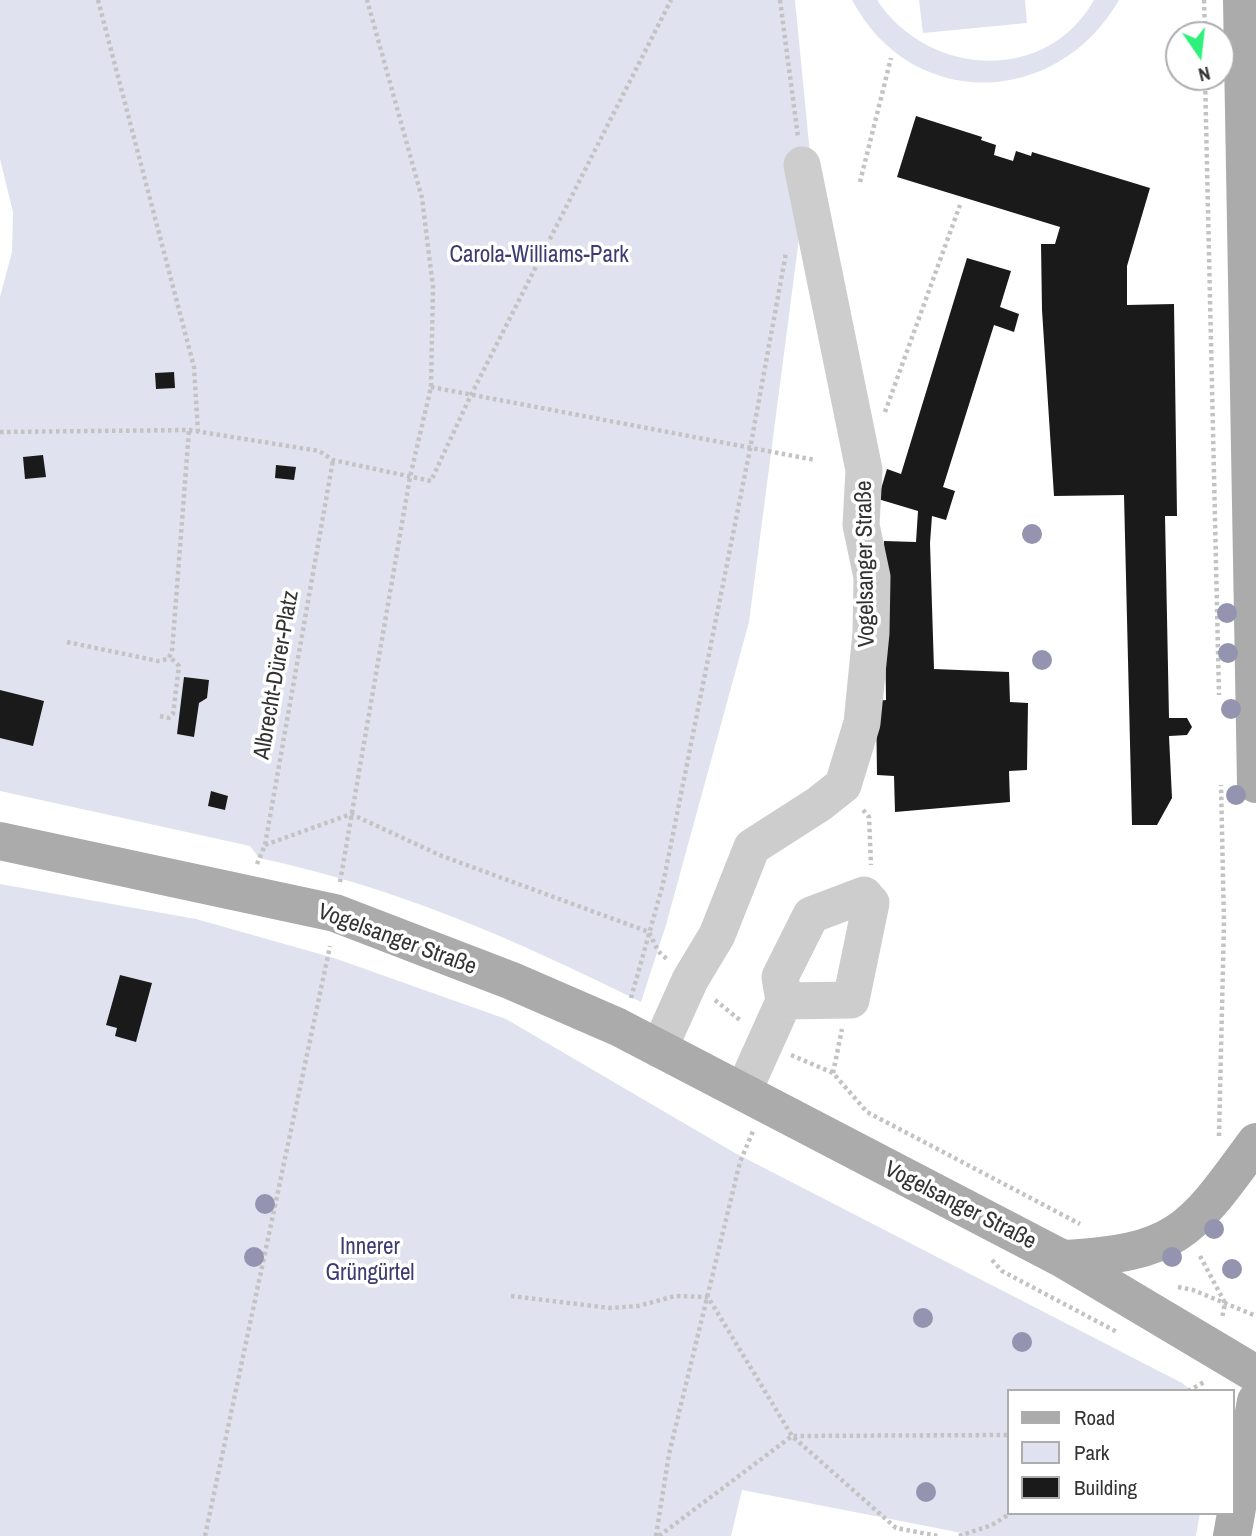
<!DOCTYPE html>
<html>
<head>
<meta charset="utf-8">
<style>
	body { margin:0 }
	#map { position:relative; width:1256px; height:1536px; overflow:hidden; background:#fff; font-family:"Archivo Narrow",sans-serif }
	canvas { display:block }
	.legend { position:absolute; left:1007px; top:1389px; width:228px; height:126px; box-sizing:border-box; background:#fff; border:2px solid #adadad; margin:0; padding:9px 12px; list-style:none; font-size:21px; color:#333 }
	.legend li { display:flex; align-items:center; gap:14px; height:35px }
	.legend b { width:35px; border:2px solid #adadad }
	.north { position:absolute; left:1165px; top:21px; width:70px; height:70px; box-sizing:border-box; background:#fff; border:2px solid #adadad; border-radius:50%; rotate:166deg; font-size:19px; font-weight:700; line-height:28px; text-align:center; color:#333 }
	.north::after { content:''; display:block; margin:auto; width:24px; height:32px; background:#2ff07a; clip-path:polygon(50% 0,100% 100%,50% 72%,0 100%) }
</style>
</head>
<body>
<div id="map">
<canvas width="1256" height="1536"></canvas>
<ul class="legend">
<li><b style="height:9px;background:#ababab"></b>Road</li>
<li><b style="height:19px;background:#e1e2ef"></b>Park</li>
<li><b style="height:19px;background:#1a1a1a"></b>Building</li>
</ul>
<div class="north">N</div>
</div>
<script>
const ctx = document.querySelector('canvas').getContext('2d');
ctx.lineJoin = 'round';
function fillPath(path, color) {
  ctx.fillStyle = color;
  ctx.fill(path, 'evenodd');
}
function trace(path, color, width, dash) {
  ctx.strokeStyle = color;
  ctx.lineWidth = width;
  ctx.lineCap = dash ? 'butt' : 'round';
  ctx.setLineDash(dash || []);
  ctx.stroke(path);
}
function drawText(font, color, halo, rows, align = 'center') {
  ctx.font = font + ' "Archivo Narrow",sans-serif';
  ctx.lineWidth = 7;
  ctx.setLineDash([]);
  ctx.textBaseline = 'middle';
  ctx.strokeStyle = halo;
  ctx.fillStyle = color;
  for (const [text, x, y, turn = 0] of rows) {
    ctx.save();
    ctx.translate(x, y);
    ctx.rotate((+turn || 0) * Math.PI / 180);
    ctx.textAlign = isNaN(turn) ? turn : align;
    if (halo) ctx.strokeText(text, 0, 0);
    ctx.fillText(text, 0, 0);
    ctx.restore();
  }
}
fillPath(new Path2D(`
	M0 0H795L810 154 749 622 666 925 641 1002C514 939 399 888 259 858L250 846 0 791V297L12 252 13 212 0 159Z
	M852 0H877C928 77 1046 85 1094 0H1119C1058 107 912 113 852 0Z
	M919 0H1025L1027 23 923 33Z
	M0 884 196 919 334 958 506 1019 735 1153 1182 1383 1192 1391H1009V1513H1200L1196 1536H962V1533L742 1490 731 1536H0Z`), '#e1e2ef');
fillPath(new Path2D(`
	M916 116 982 137 981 140 996 145 994 155 1013 161 1016 151 1031 156 1032 152 1150 188 1127 266V305L1174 304 1177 516H1165L1169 718H1187L1192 727 1187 735 1169 736 1172 798 1157 825H1132L1124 495 1054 496 1042 310 1041 244H1055L1060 227 897 177Z
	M967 258 1011 271 1000 307 1019 314 1014 332 994 325 943 487 955 491 946 520 932 516 930 543 934 669 1009 672 1010 702 1028 703 1027 770 1009 771 1010 802 895 812 894 776 877 775 876 701 886 700 884 541 916 542 918 511 878 499 887 469 901 474Z
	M174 372 175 388 156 389 155 373Z
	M43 455 46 477 25 479 23 457Z
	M276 465 296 467 294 480 275 478Z
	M184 677 209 680 207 698 199 703 194 737 177 734Z
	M0 690 44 701 33 746 0 738Z
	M211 791 228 796 225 810 208 806Z
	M120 975 152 983 136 1042 115 1036 117 1028 106 1025Z`), '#1a1a1a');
trace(new Path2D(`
	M98 0 194 367 198 432
	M780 0 798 137
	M1204 0 1205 35
	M1205 77 1219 695
	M860 182 891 58
	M431 387 815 460
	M885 412 960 205
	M0 432 189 430 319 451 333 460 431 481 470 397 671 0
	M67 642 158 661 168 659 172 652 189 430
	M160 716 169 718 173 714 179 666 169 656
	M863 810 869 817 871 865
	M265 845 351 814 442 856 649 932 658 951 668 960
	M257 864 265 845 333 460
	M340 882 410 477 431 387 433 287 422 198 367 0
	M631 998 663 884 750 449 786 253
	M715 1000 741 1021
	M791 1055 833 1073 867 1112 1080 1224
	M833 1073 842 1029
	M1219 1136 1224 923 1221 785
	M1200 1256 1225 1303 1222 1318
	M992 1260 1002 1271 1117 1332
	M1178 1287 1193 1290 1256 1316
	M511 1296 610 1308 638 1306 675 1296 708 1297 792 1436 896 1528 938 1536
	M1188 1391 1206 1381
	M205 1536 330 946
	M656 1536 669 1454 740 1162 753 1131
	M659 1536 792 1436 1009 1435
	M959 1536 992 1525 1011 1513`), '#c3c3c3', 4.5, [3.5, 3.5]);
trace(new Path2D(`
	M659 1049 690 980 717 935 752 847 819 804 843 785 862 723 871 633 872 577 861 525 864 470 802 165
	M743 1092 784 1001 851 1000 871 903 864 895 811 915 780 977 784 1001`), '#cdcdcd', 37);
trace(new Path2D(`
	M1242 0 1256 784
	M0 841 335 913 512 981 618 1027 1063 1259 1256 1374
	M1063 1259C1178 1253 1191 1231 1256 1142
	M1232 1536 1256 1401`), '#ababab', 38);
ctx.fillStyle = '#9494b1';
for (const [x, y] of [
	[1032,534],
	[1227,613],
	[1228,653],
	[1042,660],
	[1231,709],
	[1236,795],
	[265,1204],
	[1214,1229],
	[254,1257],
	[1172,1257],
	[1232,1269],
	[923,1318],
	[1022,1342],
	[926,1492]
]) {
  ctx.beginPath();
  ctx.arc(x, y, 10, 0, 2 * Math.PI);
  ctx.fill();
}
drawText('23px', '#3c3c72', '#fff', [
	["Carola-Williams-Park",539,256],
	["Innerer",370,1248],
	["Grüngürtel",370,1274]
]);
drawText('23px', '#333', '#fff', [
	["Vogelsanger Straße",866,564,-91],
	["Albrecht-Dürer-Platz",277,675,-80],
	["Vogelsanger Straße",397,940,20],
	["Vogelsanger Straße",960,1206,27]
]);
</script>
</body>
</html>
